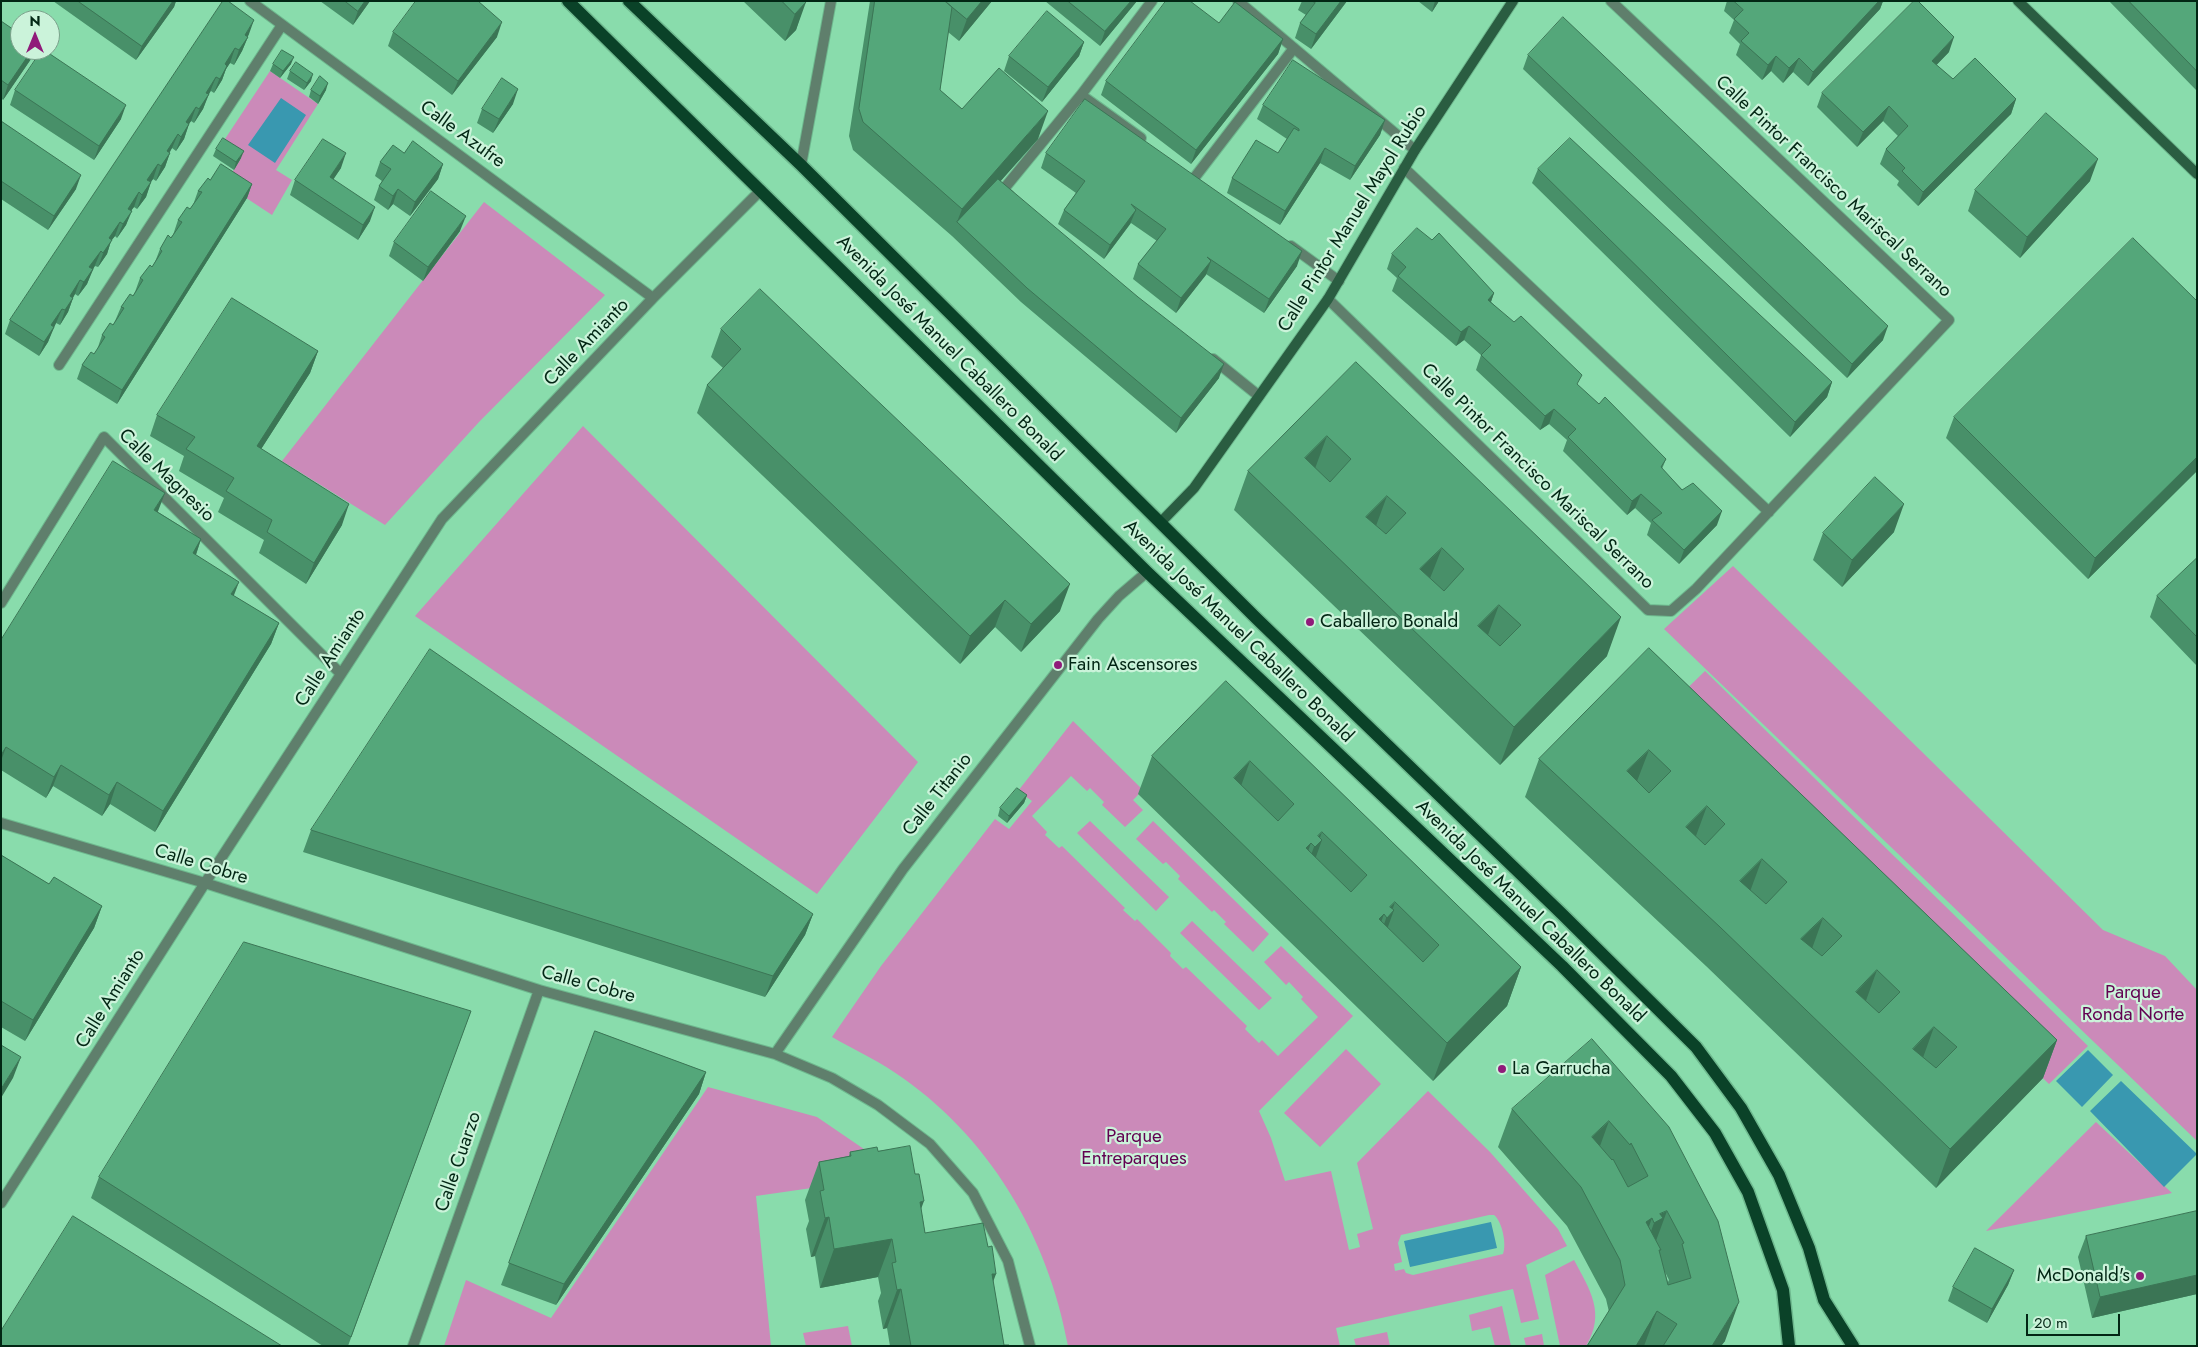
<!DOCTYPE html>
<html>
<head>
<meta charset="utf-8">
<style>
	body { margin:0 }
	#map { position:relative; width:2198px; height:1347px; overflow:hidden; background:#89dcac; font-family:Jost,sans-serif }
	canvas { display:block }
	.frame { position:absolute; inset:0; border:2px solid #022614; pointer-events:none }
	.north { position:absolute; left:10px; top:10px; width:50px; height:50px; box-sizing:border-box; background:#cbf3da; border:1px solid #7ba18b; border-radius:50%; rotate:0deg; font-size:14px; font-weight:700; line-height:20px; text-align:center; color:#022614 }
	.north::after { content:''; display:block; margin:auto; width:18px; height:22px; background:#901b7a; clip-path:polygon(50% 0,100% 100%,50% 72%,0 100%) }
	.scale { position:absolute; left:2026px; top:1314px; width:94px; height:22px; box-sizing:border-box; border:2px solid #022614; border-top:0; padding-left:6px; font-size:15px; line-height:18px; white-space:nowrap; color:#022614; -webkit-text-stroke:4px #cbf3da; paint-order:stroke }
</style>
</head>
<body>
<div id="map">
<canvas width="2198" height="1347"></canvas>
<div class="frame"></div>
<div class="north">N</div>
<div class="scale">20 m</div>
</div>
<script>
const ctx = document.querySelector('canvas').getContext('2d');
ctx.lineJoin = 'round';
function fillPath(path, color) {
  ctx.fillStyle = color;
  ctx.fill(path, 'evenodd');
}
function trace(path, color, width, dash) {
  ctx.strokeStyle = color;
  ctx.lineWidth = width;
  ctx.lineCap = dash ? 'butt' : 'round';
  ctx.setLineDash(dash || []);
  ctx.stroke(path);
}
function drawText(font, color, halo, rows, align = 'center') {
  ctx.font = font + ' Jost,sans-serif';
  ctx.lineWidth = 4.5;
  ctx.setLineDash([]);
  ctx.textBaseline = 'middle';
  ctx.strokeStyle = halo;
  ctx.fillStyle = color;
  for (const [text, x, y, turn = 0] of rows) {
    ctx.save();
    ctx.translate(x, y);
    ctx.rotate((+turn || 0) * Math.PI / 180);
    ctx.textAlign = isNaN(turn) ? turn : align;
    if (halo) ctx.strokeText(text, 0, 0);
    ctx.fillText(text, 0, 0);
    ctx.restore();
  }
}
fillPath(new Path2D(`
	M270 71 318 104 276 170 292 180 272 215 225 184 241 158 221 145Z
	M484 202 605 295 479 422 385 525 282 461Z
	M583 426 918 762 817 894 415 616Z
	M1733 566 2103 930 2165 956 2197 990V1141L1664 629Z
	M1705 671 2088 1046 2049 1084 1663 712Z
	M1073 721 1143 790 1133 800 1143 810 1125 827 1102 805 1104 802 1090 788 1087 791 1071 776 1032 816 1047 832 1045 835 1059 848 1062 846 1125 908 1123 910 1135 921 1137 919 1171 953 1170 956 1183 969 1186 967 1247 1026 1245 1029 1259 1043 1262 1040 1278 1056 1318 1017 1301 999 1303 997 1289 982 1286 985 1264 962 1281 946 1353 1016 1259 1111 1271 1138 1285 1181 1331 1171 1349 1250 1360 1247 1357 1234 1373 1229 1357 1163 1428 1091 1490 1152 1558 1229 1567 1246 1526 1265 1539 1319 1521 1323 1513 1289 1336 1328 1340 1346H1068C1048 1236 989 1135 894 1072 875 1059 853 1049 832 1037L881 966 995 819 1009 829 1032 801 1018 791ZM1489 1215H1494C1502 1221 1507 1244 1503 1254L1413 1275 1406 1273 1404 1269 1395 1271 1394 1264 1402 1262 1398 1243 1401 1235Z
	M1090 821 1169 897 1156 911 1077 833Z
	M1153 821 1269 934 1253 952 1224 924 1226 922 1214 910 1212 912 1178 879 1180 876 1166 862 1163 864 1136 839Z
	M1192 921 1272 998 1259 1010 1180 933Z
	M1346 1049 1381 1084 1320 1147 1284 1113Z
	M708 1087 817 1117 902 1175 756 1196 771 1346H444L466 1280 551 1318Z
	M2096 1122 2172 1193 1986 1231Z
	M1574 1260C1590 1290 1606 1313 1586 1346H1560L1545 1275Z
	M1502 1306 1511 1346H1495L1490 1327 1472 1331 1469 1315Z
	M848 1326 852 1346H806L803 1333Z
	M1387 1332 1390 1346H1356L1354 1339Z
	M1542 1334 1544 1346H1526L1524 1338Z`), '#cb8ab9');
fillPath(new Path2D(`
	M281 98 306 115 275 163 248 145Z
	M2088 1050 2113 1075 2082 1107 2056 1081Z
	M2121 1081 2197 1154 2164 1187 2090 1111Z
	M1491 1222 1497 1248 1410 1267 1404 1241Z`), '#3998b0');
const street = new Path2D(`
	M250 1 653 298
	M1238 1 1415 150
	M1081 95 1141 138
	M801 165 831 1
	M1404 168 1769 512
	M1195 177 1294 48
	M1009 195 1003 190 1081 95 1152 1
	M1291 246 1339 281
	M1328 299 1648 610 1671 611 1696 589 1949 320 1611 1
	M1213 359 1259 396
	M59 365 282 25
	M1 603 104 437 341 674
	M1 823 205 883 539 990 775 1054 832 1078 878 1105 930 1144 973 1193 1008 1261 1030 1346
	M775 1054 903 869 1098 619 1119 596 1147 572
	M1 1203 205 883 442 519 653 298 761 190
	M413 1346 539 990`);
const secondary = new Path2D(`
	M2018 1 2197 174
	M1161 522 1194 488 1328 299 1415 150 1513 1`);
const primary = new Path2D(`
	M568 1 1147 572 1562 966 1671 1076 1715 1133 1748 1192 1783 1290 1789 1346
	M629 1 801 165 1257 619 1563 915 1696 1047 1741 1108 1779 1175 1809 1248 1824 1300 1853 1346`);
trace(street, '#6eb88e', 12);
trace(secondary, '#6eb88e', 12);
trace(primary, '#6eb88e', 15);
trace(street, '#5f7f6c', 10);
trace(secondary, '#2a5d41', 10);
trace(primary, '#0a4228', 12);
fillPath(new Path2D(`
	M53 1H176L174 7 136 60Z
	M223 1 249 34 242 51 234 65 230 63 226 69 222 80 214 93 211 91 208 95 203 109 194 123 191 121 189 124 184 139 176 151 172 148 170 152 165 167 156 181 153 179 151 182 146 197 137 209 134 207 131 210 126 225 117 238 115 236 111 241 107 254 98 267 95 266 92 270 87 284 78 296 75 294 73 298 68 312 60 325 56 323 53 328 48 342 39 356 5 334 10 320Z
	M320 1H370L353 25Z
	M743 1H805L796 30 785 41Z
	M870 1H992L959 41 948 32 940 90 962 109 1038 139 1000 181 1219 378 1176 433 1021 302 952 236 853 150 849 136Z
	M1045 1H1137L1100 46Z
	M1302 1H1347L1311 49 1295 38 1300 23 1306 15 1298 10Z
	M1418 1H1439L1432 12Z
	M1727 1H1883L1880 9 1808 86 1793 72 1783 83 1771 71 1762 80 1736 55 1740 44 1729 33 1734 20 1724 11Z
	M2109 1H2195L2197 3V91Z
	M1 21 20 50H34L31 59 3 100 1 98Z
	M1219 23 1283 39 1278 54 1191 164 1101 95 1106 81Z
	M393 32 497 37 452 95 388 46Z
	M1084 42 1079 56 1042 102 1004 71 1009 56Z
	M1949 52 1936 65 1953 79 2016 99 2011 114 1918 206 1897 185 1899 181 1880 164 1886 149 1898 136 1883 121 1857 147 1817 107 1822 93Z
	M1528 55 1883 340 1847 378 1523 69Z
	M273 64H291L280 78 270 71Z
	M290 71 311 81 304 90 287 79Z
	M15 90 121 119 94 160 10 105Z
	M311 90H326L318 104 309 97Z
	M513 104 493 133 477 123 482 109Z
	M1263 105 1385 120 1380 135 1350 180 1320 163 1280 225 1227 193 1232 178 1278 153 1287 139 1257 119Z
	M1 121 76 189 48 230 1 199Z
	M216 149 241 158 234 170 213 156Z
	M404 153 443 164 438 179 410 216 393 204 388 210 374 200 379 186 382 181 375 176 380 162Z
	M1046 153 1297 266 1264 313 1206 274 1176 313 1133 279 1138 264 1157 241 1131 223 1104 259 1058 224 1064 210 1076 193 1041 168Z
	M341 168 333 179 370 221 358 240 290 195 295 180Z
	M1538 169 1832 382 1827 397 1790 437 1532 183Z
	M210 180 252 184 247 198 117 404 77 379 82 365 94 354 97 350 102 335 113 325 115 321 121 307 133 296 135 292 140 278 152 267 155 262 160 249 173 235 178 220 190 209 193 205 198 191Z
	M2090 181 2020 258 1968 211 1975 190Z
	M460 231 423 281 389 256 394 242Z
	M1392 254 1494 293 1491 302 1578 386 1599 404 1666 459 1662 469 1717 525 1679 564 1647 535 1651 523 1635 508 1627 515 1563 451 1567 440 1549 424 1540 430 1476 370 1481 355 1464 340 1456 346 1392 291 1397 278 1387 269Z
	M2197 301V471L2088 579 1946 438 1954 417Z
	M721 329 1060 611 1021 652 995 627 960 664 697 413 707 385 723 368 711 357Z
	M318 351 310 373 261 449 342 525 306 584 259 553 264 540 218 512 224 498 179 471 184 456 150 436 157 415Z
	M1356 362 1607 656 1500 765 1234 510 1248 471Z
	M158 512 201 539 196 555 234 596 279 623 271 644 155 832 110 804 102 816 53 786 46 798 1 770V640Z
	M1894 532 1842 587 1813 560 1823 533Z
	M2197 558V666L2150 617 2157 596Z
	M1649 648 2057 1040 2043 1078 1936 1188 1706 966 1525 797 1539 759Z
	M1226 681 1521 967 1507 1006 1433 1081 1138 794 1152 756Z
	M1027 795 1024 803 1007 823 998 816 1000 808Z
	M311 830 813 914 805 935 765 997 303 852Z
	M1 855 49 884 102 906 94 928 25 1041 1 1027Z
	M471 1011 348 1346H323L91 1198 99 1177Z
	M595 1031 706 1072 699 1094 556 1305 501 1285Z
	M1512 1109 1669 1127 1725 1341 1721 1346H1587L1609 1312 1606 1299 1567 1226 1498 1147ZM1665 1272 1669 1280 1668 1282Z
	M878 1151 921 1208 925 1233 993 1281 1004 1345 1009 1346H890L887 1328 883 1329 878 1301 881 1293 878 1277 820 1288 815 1256 811 1257 806 1229 809 1221 805 1200 819 1162 849 1156 850 1152Z
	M2197 1211V1294L2092 1318 2078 1257 2086 1236Z
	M2014 1270 2008 1285 1987 1323 1948 1301 1953 1287Z`), '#489069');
fillPath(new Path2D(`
	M173 1H176L174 7 136 60 142 46Z
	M365 1H370L353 25 358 11Z
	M982 1H992L959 41 967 19Z
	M1131 1H1137L1100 46 1105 31Z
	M1341 1H1347L1311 49 1316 34Z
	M1435 1H1439L1432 12Z
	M1879 1H1883L1880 9 1808 86 1813 72Z
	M806 2 796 30 785 41 795 14Z
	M254 20 249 34 239 49 245 35Z
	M502 22 497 37 452 95 458 81Z
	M248 37 242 51 234 65 239 50Z
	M1954 37 1949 52 1927 75 1932 61Z
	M1283 39 1278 54 1191 164 1196 150Z
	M1084 42 1079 56 1042 102 1048 87Z
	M235 48 230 63 226 69 222 80 214 93 225 64Z
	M32 50H34L31 59 3 100 8 85Z
	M1776 56 1771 71 1762 80 1768 65Z
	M294 57 291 64 280 78 283 71Z
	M1799 58 1793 72 1783 83 1789 68Z
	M313 74 311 81 304 90 307 83Z
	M216 77 203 109 194 123 206 93Z
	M328 83 326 90 318 104 320 96Z
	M518 89 513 104 493 133 499 119Z
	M2016 99 2011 114 1918 206 1923 192Z
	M126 105 121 119 94 160 99 146Z
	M1889 106 1883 121 1857 147 1863 132Z
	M196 107 191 121 181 136 186 122Z
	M1048 111 1038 139 961 226 957 222 962 209Z
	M1385 120 1380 135 1350 180 1355 166Z
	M189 124 184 139 176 151 181 137Z
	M178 134 172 148 161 165 167 151Z
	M1325 148 1320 163 1280 225 1285 211Z
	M244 151 241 158 234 170 236 162Z
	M170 153 165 167 156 181 161 166Z
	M346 153 341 168 325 192 330 177Z
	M2098 159 2090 181 2020 258 2027 237Z
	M158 164 153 179 142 195 147 180Z
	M443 164 438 179 410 216 415 202Z
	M81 175 76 189 48 230 54 216Z
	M151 182 146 197 137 209 142 195Z
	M252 184 247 198 117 404 122 390Z
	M398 189 393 204 388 210 393 196Z
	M139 192 134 207 122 223 128 209Z
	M375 207 370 221 358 240 363 225Z
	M1136 210 1130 224 1104 259 1110 245Z
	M132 211 126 225 117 238 123 224Z
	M466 216 460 231 423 281 428 267Z
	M120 222 115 236 111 241 107 254 98 267 109 238Z
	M101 251 87 284 78 296 89 267Z
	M1302 251 1297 266 1264 313 1269 299Z
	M1211 261 1206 275 1176 313 1181 298Z
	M80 280 75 294 69 304 73 298 68 312 60 325 70 296Z
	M1494 293 1489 307 1488 300Z
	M62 309 48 342 39 356 51 325Z
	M1469 326 1464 340 1456 346 1461 332Z
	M1888 326 1883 340 1847 378 1852 364Z
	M318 351 310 373 249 468 257 446Z
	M1224 364 1219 378 1176 433 1181 418Z
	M1832 382 1827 397 1790 437 1795 422Z
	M1554 409 1549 424 1540 430 1545 416Z
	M1327 436 1313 474 1305 458Z
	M2197 457V471L2088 579 2095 558Z
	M165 493 157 514 154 510Z
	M1641 494 1635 508 1627 515 1632 501Z
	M1387 496 1373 534 1366 517Z
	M349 504 342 525 306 584 314 563Z
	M1904 504 1894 532 1842 587 1852 560Z
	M1722 511 1717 525 1679 564 1684 550Z
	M201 539 194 560 193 553Z
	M1442 548 1427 586 1420 569Z
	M239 582 231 603V594Z
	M1070 584 1060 611 1021 652 1031 624Z
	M1005 600 995 627 960 664 970 636Z
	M1499 605 1485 643 1478 626Z
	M1621 617 1607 656 1500 765 1514 727Z
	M279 623 271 644 155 832 163 811Z
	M6 747 1 761V755Z
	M1649 750 1634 789 1627 771Z
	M1250 761 1236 800 1234 778Z
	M61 765 53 786 46 798 54 777Z
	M117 782 110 804 102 816 109 795Z
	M1027 795 1024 803 1007 823 1009 816Z
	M1707 806 1693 844 1686 827Z
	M1322 832 1318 843 1322 840 1308 879 1300 885 1318 836Z
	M1311 843 1297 882 1306 848Z
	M1762 859 1748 897 1740 881Z
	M1395 902 1391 914 1394 910 1380 949 1373 956 1390 907Z
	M102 906 94 928 25 1041 33 1020Z
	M813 914 805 935 765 997 773 976Z
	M1384 914 1370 953 1379 919Z
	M1823 918 1809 957 1801 939Z
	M1521 967 1507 1006 1433 1081 1447 1043Z
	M1877 970 1863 1009 1856 992Z
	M1934 1027 1920 1066 1913 1049Z
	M2057 1040 2043 1078 1936 1188 1950 1149Z
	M21 1057 13 1078 1 1098V1089Z
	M706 1072 699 1094 556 1305 564 1284Z
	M1609 1121 1595 1160 1592 1137Z
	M924 1201 910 1239 920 1202Z
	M1667 1211 1653 1249 1640 1262 1654 1223 1660 1214Z
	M829 1217 815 1256 811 1257 825 1218Z
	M1652 1218 1638 1257 1646 1222Z
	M892 1239 878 1277 820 1288 834 1249Z
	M2014 1270 2008 1285 1987 1323 1992 1309Z
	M992 1274H996L982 1312Z
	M2197 1275V1294L2092 1318 2100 1297Z
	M901 1289 887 1328 883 1329 897 1290Z
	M1739 1302 1725 1341 1721 1346H1712Z
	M1657 1311 1644 1346H1636Z`), '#3b7555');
const building = new Path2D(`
	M78 1H173L142 46Z
	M223 1H228L254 20 245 35 248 37 239 50 235 48 225 64 227 66 220 79 216 77 206 93 209 94 199 109 196 107 186 122 189 124 181 137 178 134 167 151 170 153 161 166 158 164 147 180 151 182 142 195 139 192 128 209 132 211 123 224 120 222 109 238 112 240 103 253 101 251 89 267 93 269 84 282 80 280 70 296 73 298 65 310 62 309 51 325 54 327 44 342 10 320Z
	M345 1H365L358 11Z
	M416 1H478L502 22 458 81 393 32Z
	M782 1H805L806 2 795 14Z
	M875 1H945L952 7 940 90 962 109 999 68 1048 111 962 209 863 122 859 109Z
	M945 1H982L967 19Z
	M1068 1H1131L1105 31Z
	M1166 1H1190L1219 23 1235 2 1283 39 1196 150 1106 81Z
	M1312 1H1341L1316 34 1300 23 1315 3Z
	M1734 1H1879L1813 72 1799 58 1789 68 1776 56 1768 65 1741 41 1749 33 1734 19 1743 10Z
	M1914 1H1918L1954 37 1932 61 1953 79 1975 58 2016 99 1923 192 1902 171 1905 168 1886 149 1908 126 1889 106 1863 132 1822 93Z
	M2129 1H2195L2197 3V71Z
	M1047 11 1084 42 1048 87 1009 56Z
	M1563 17 1888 326 1852 364 1528 55Z
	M1 21 20 34V50H32L8 85 1 80Z
	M42 50H44L126 105 99 146 15 90Z
	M282 50 294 57 283 71 273 64Z
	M1293 60 1385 120 1355 166 1325 148 1285 211 1232 178 1256 140 1278 153 1294 128 1299 131V129L1263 105Z
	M296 62 313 74 307 83 290 71Z
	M320 76 328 83 320 96 311 90Z
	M502 78 518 89 499 119 482 109Z
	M1085 99 1302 251 1269 299 1207 257 1211 261 1181 298 1138 264 1166 229 1131 204 1136 210 1110 245 1064 210 1085 181 1046 153Z
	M2046 113 2098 159 2027 237 1975 190Z
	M1 121 81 175 54 216 1 181Z
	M223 138 244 151 236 162 216 149Z
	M1570 138 1832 382 1795 422 1538 169Z
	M323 139 346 153 330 177 375 207 363 225 295 180Z
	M413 141 443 164 415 202 398 189 393 196 379 186 391 169 380 162 393 145 404 153Z
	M221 164 252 184 122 390 82 365 91 352 94 354 105 337 102 335 110 323 113 325 124 308 121 307 130 294 133 296 143 280 140 278 150 265 152 267 162 251 160 249 168 235 171 238 182 222 178 220 187 207 190 209 202 192 198 191 208 178 210 180Z
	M998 179 1138 297 1224 364 1181 418 1027 288 957 222Z
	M431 191 466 216 428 267 394 242Z
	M1417 228 1432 240 1439 233 1494 293 1488 300 1514 322 1521 316 1582 375 1577 384 1599 404 1605 397 1666 459 1661 467 1682 490 1693 483 1722 511 1684 550 1652 520 1662 513 1641 494 1632 501 1568 437 1576 429 1554 409 1545 416 1481 355 1491 345 1469 326 1461 332 1398 276 1406 267 1392 254Z
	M2133 238 2197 301V457L2095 558 1954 417Z
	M760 289 1070 584 1031 624 1005 600 970 636 707 385 741 349 721 329Z
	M232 298 318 351 257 446 349 504 314 563 267 532 272 520 226 491 234 478 186 449 195 437 157 415Z
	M1356 362 1621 617 1514 727 1248 471ZM1327 436 1351 459 1330 482 1305 458ZM1387 496 1406 513 1386 534 1366 517ZM1442 548 1464 569 1444 591 1420 569ZM1499 605 1521 625 1500 646 1478 626Z
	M113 461 165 493 154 510 201 539 193 553 239 582 231 594 279 623 163 811 117 782 109 795 61 765 54 777 6 747 1 755V640Z
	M1875 477 1904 504 1852 560 1823 533Z
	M2197 558V637L2157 596Z
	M1649 648 2057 1040 1950 1149 1720 927 1539 759ZM1649 750 1671 771 1649 793 1627 771ZM1707 806 1725 824 1705 845 1686 827ZM1762 859 1787 882 1766 904 1740 881ZM1823 918 1842 936 1822 956 1801 939ZM1877 970 1900 992 1879 1013 1856 992ZM1934 1027 1957 1047 1936 1068 1913 1049Z
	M430 649 813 914 773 976 311 830Z
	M1226 681 1521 967 1447 1043 1152 756ZM1250 761 1294 804 1278 821 1234 778ZM1322 832 1367 875 1351 892 1306 848 1311 843 1315 847 1322 840 1318 836ZM1395 902 1439 945 1423 962 1379 919 1384 914 1387 918 1394 910 1390 907Z
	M1017 788 1027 795 1009 816 1000 808Z
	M1 855 49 884 54 877 102 906 33 1020 1 1001Z
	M244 942 471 1011 351 1337 99 1177Z
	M595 1031 706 1072 564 1284 509 1263Z
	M1592 1039 1669 1127 1718 1221 1739 1302 1712 1346H1663L1677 1324 1657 1311 1636 1346H1587L1625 1285 1620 1260 1581 1187 1512 1109ZM1609 1121 1630 1145 1631 1143 1648 1176 1628 1187 1613 1159 1612 1160 1592 1137ZM1667 1211 1684 1243 1682 1244 1691 1278 1668 1285 1659 1250H1661L1646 1222 1652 1218 1654 1223 1663 1218 1660 1214Z
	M1 1045 21 1057 1 1089Z
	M910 1146 915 1174H919L924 1201 920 1202 925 1233 983 1223 988 1247 992 1246 996 1274H992L1004 1345H1009V1346H911L901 1289 897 1290 892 1263 896 1262 892 1239 834 1249 829 1217 825 1218 820 1191 824 1190 819 1162 851 1156 850 1152 877 1147 878 1151Z
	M2197 1211V1275L2100 1297 2086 1236Z
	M73 1216 282 1346H1V1331Z
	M1975 1248 2014 1270 1992 1309 1953 1287Z`);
fillPath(building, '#54a77a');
trace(building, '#3b7555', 1);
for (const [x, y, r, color] of [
	[1310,622,5,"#901b7a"],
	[1058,665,5,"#901b7a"],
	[1502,1069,5,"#901b7a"],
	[2140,1276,5,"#901b7a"]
]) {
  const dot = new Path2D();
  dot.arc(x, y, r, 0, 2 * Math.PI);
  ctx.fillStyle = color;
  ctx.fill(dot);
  trace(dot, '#cbf3da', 2);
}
drawText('19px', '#022614', '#cbf3da', [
	["Calle Azufre",462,135,36],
	["Calle Pintor Francisco Mariscal Serrano",1833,187,43],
	["Calle Pintor Manuel Mayol Rubio",1353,219,-58],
	["Calle Amianto",587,343,-46],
	["Avenida José Manuel Caballero Bonald",949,349,45],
	["Calle Magnesio",166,476,44],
	["Calle Pintor Francisco Mariscal Serrano",1537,477,44],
	["Avenida José Manuel Caballero Bonald",1238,632,44],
	["Calle Amianto",331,658,-57],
	["Calle Titanio",938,795,-52],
	["Calle Cobre",201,865,17],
	["Avenida José Manuel Caballero Bonald",1530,912,44],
	["Calle Cobre",588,985,15],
	["Calle Amianto",111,999,-58],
	["Calle Cuarzo",459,1162,-71]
]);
drawText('19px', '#022614', '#cbf3da', [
	["Caballero Bonald",1320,622],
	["Fain Ascensores",1068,665],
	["La Garrucha",1512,1069],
	["McDonald's",2130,1276,"right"]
], 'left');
drawText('19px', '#620151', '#cbf3da', [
	["Parque",2133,993],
	["Ronda Norte",2133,1015],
	["Parque",1134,1137],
	["Entreparques",1134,1159]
]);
</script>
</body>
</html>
